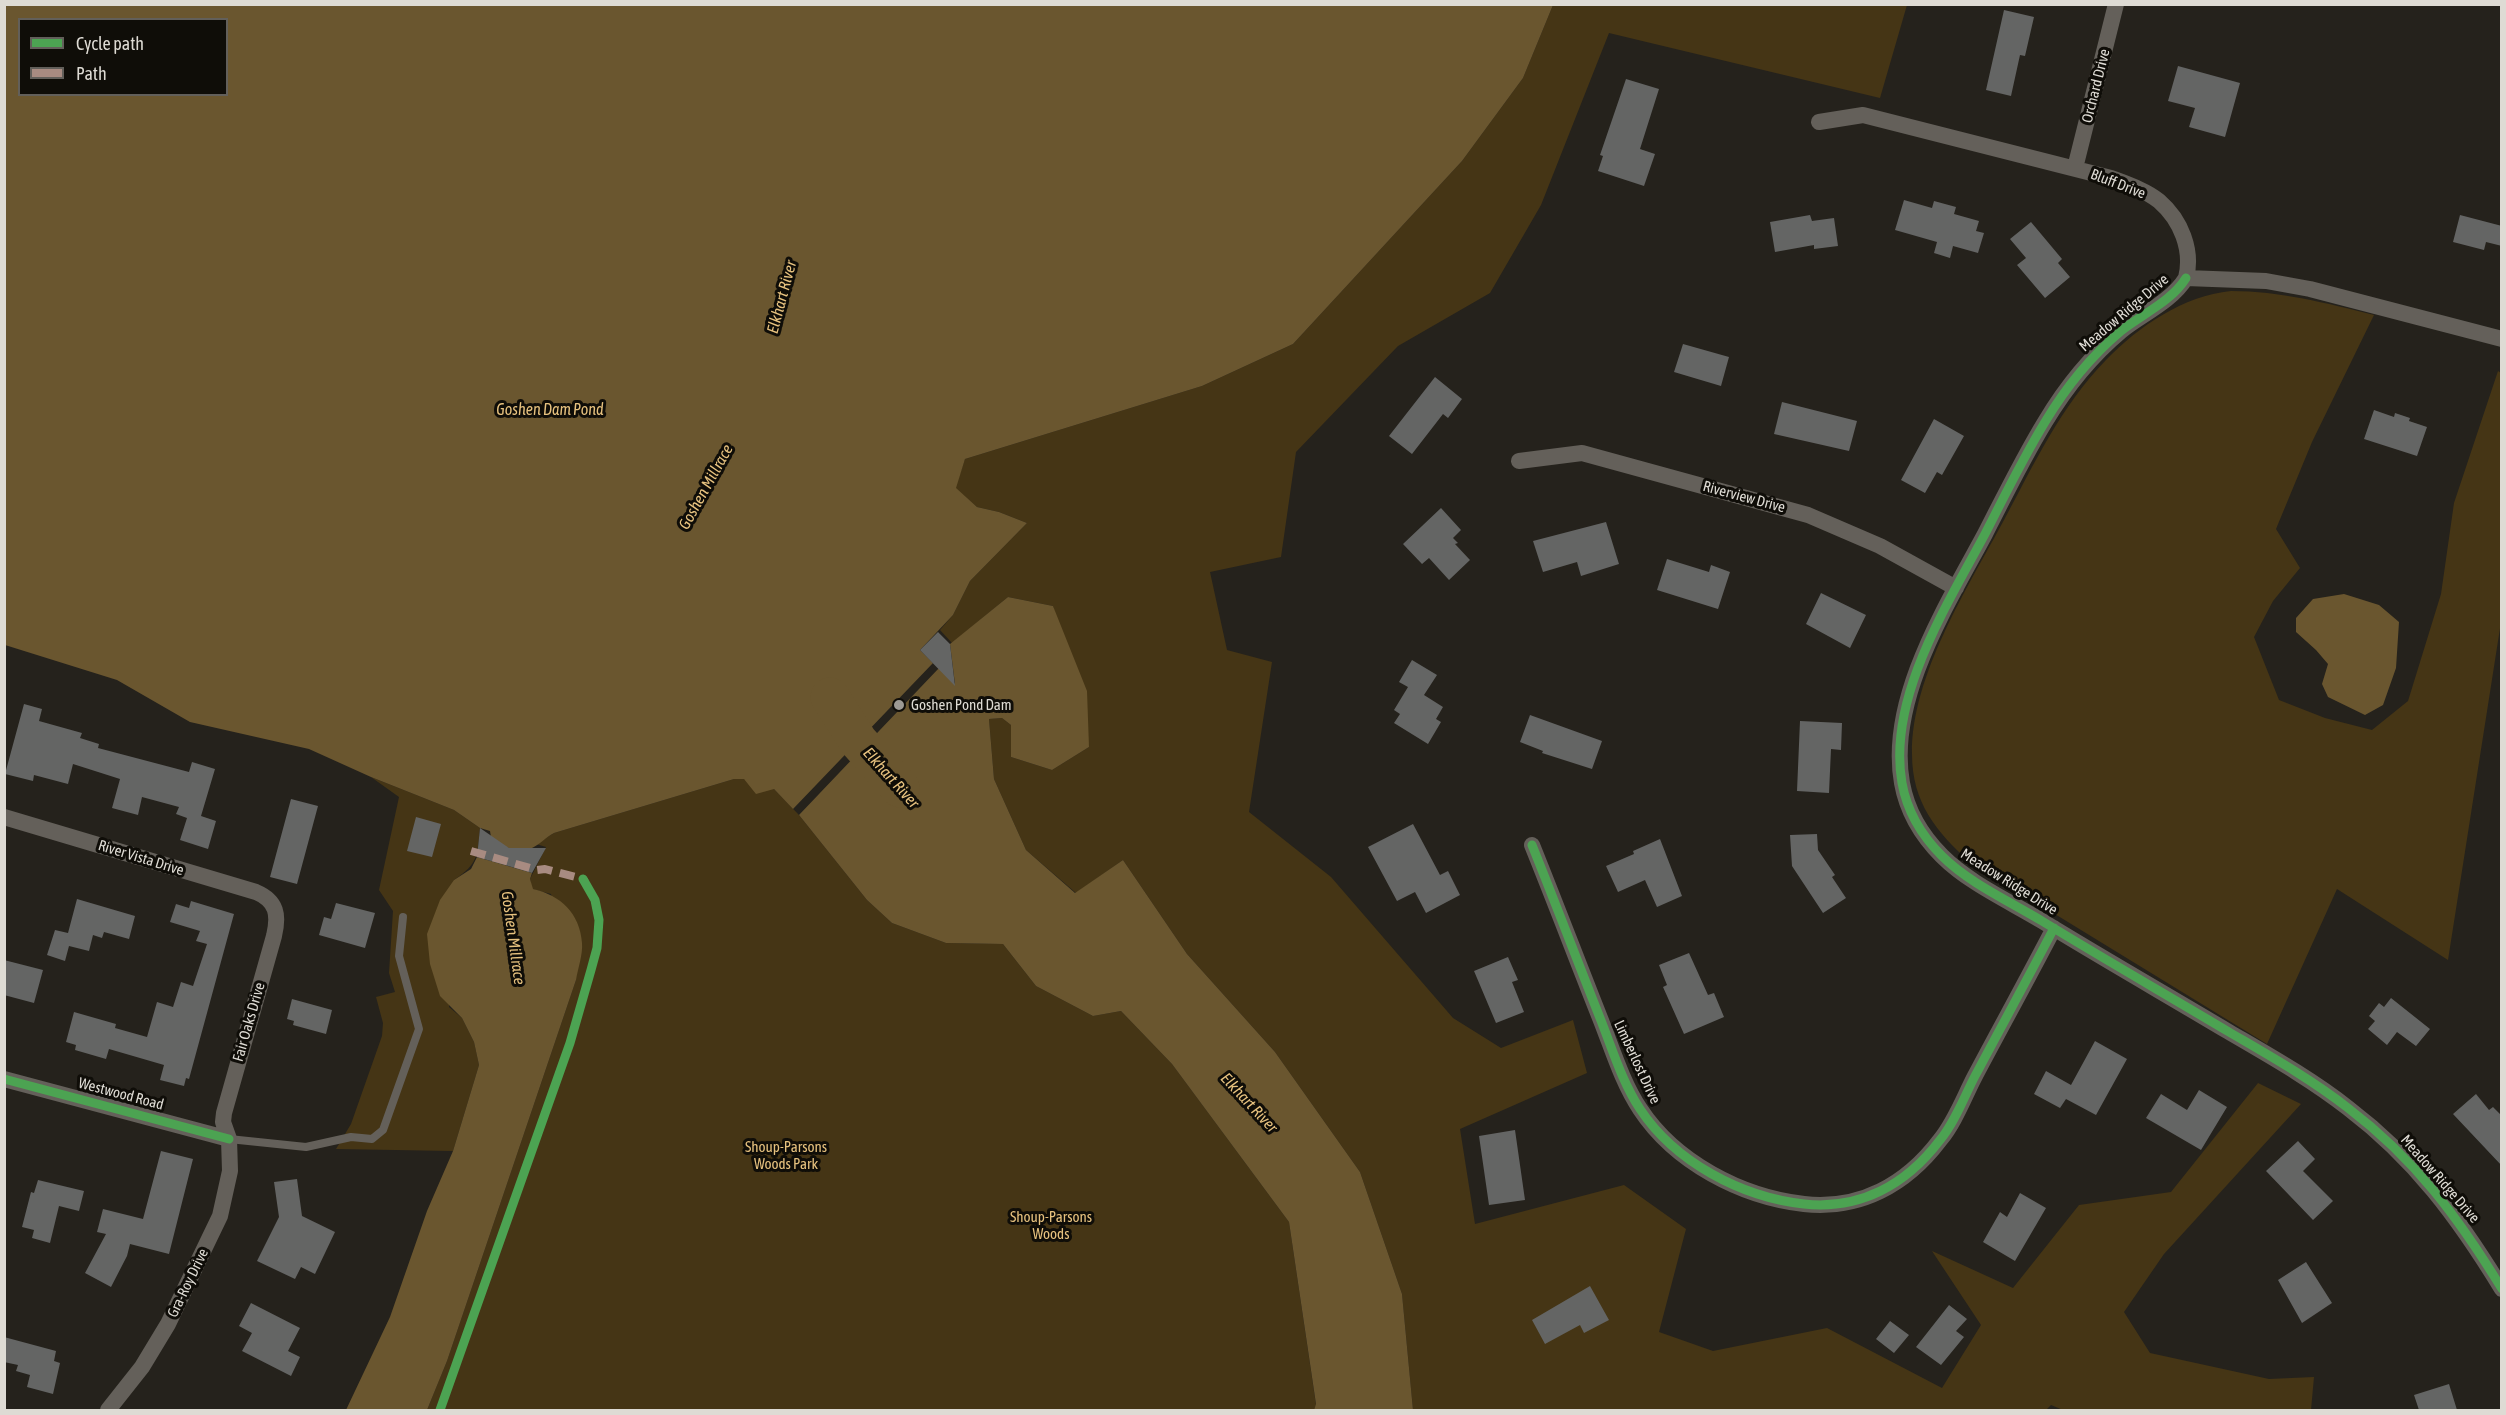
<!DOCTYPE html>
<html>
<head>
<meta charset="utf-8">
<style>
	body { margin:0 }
	#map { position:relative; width:2506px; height:1415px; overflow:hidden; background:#25221c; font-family:"Asap Condensed",sans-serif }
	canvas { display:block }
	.frame { position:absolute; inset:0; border:6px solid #dedbd4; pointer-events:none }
	.legend { position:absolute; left:18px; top:18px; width:210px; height:78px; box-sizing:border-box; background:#0f0d08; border:2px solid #625f5a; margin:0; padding:8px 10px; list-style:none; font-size:18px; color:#dedbd4 }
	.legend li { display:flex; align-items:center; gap:12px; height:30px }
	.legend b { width:30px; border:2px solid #625f5a }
</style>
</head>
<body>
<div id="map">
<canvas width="2506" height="1415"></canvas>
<div class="frame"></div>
<ul class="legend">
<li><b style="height:8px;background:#4ca352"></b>Cycle path</li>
<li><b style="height:8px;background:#a88b81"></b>Path</li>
</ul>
</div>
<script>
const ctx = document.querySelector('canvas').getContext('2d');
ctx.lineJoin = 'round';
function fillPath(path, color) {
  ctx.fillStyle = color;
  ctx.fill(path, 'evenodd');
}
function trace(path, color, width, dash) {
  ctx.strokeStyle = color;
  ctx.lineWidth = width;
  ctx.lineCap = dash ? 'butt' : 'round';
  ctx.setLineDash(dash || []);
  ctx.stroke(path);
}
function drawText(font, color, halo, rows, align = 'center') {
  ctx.font = font + ' "Asap Condensed",sans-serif';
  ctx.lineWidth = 6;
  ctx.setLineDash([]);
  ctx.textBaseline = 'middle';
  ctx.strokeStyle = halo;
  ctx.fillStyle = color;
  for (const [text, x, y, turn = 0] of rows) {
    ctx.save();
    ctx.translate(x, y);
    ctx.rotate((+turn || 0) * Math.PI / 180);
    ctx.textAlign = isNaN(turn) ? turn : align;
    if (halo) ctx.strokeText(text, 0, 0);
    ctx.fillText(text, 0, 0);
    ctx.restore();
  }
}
fillPath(new Path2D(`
	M1553 5H1907L1880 98 1609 33 1541 205 1490 293 1398 346 1296 452 1281 557 1210 572 1227 650 1272 662 1249 812 1331 877 1453 1018 1501 1048 1573 1020 1587 1073 1460 1129 1475 1224 1624 1185 1686 1229 1659 1332 1713 1351 1827 1328 1942 1388 1981 1325 1932 1251 2013 1288 2079 1205 2171 1192 2258 1083 2301 1104 2164 1254 2124 1312 2150 1353 2269 1379 2314 1377 2311 1410H2063L2051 1405 2046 1410H1413L1402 1294 1360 1172 1275 1052 1187 954 1123 860 1076 893 1026 850 994 779 989 719 1002 718 1011 725V757L1052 770 1089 747 1053 606 1008 597 952 643 940 630 953 615 970 581 1027 523 999 512 977 507 955 488 965 459 1202 386 1293 344 1462 161 1523 78Z
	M2231 291C2280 291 2326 303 2374 315L2312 442 2276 529 2300 568 2273 601 2254 637 2279 700 2325 718 2372 730 2408 701 2441 594 2454 503 2498 371 2501 373V622L2448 960 2337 889 2267 1044 1970 862C1936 832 1912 802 1912 754 1911 676 1968 587 2004 520 2034 464 2061 406 2106 360 2139 326 2183 296 2231 291Z
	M371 777 454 810 480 828C477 856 479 863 454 880L449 1007 462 1018 474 1042 479 1065 453 1151 336 1149 351 1124 382 1036 383 1023 376 997 395 992 389 973 393 911 379 890 399 797Z
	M734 779H744L774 789 799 815 867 900 892 923 946 943 1003 944 1036 986 1093 1016 1121 1011 1172 1064 1289 1222 1316 1405 1314 1410H427L447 1361 576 980 551 894 532 889 530 879 546 847 536 844 554 833Z`), '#453515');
fillPath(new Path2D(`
	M5 5H1553L1523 78 1462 161 1293 344 1202 386 965 459 956 488 977 507 999 512 1027 523 970 581 953 615 920 650 933 663 793 809 774 789 756 794 744 779H734L554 833C546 837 538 846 530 849 515 854 502 846 491 837L490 831 480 828 454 810 371 777 309 749 190 722 117 680 5 645ZM20 20H226V94H20Z
	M2344 594 2379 605 2399 622 2396 668 2383 705 2365 715 2328 697 2322 684 2328 664 2316 650 2296 632V618L2313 599Z
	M1008 597 1053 606 1087 691 1089 747 1052 770 1011 757V725L1002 718 989 719 994 779 1026 850 1075 893 1123 860 1187 954 1275 1052 1360 1172 1402 1294 1413 1410H1314L1316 1404 1289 1222 1172 1064 1121 1011 1093 1016 1036 986 1003 944 946 943 892 923 867 900 799 815 939 668 955 684 950 644Z
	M477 857 532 873 530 879 533 889C560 895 580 913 582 943 583 954 578 968 576 980L447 1361 427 1410H346L390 1317 427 1211 453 1151 479 1065 474 1042 462 1018 440 996 430 964 427 934 440 900 454 880 471 869Z`), '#6a562f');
trace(new Path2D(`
	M830 697 858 741 900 788`), '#6a562f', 39);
fillPath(new Path2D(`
	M2004 10 2034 17 2025 56 2020 55 2011 96 1986 90Z
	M2178 66 2240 83 2225 137 2189 127 2195 108 2168 101Z
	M1626 79 1659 89 1640 149 1655 154 1644 186 1598 171 1603 156 1600 155Z
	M1904 200 1932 208 1934 201 1956 207 1954 214 1979 221 1976 231 1984 233 1978 253 1953 246 1950 258 1934 253 1937 242 1895 230Z
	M1810 215 1812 221 1834 218 1838 246 1814 249V245L1775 252 1770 222Z
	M2460 215 2502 226V246L2486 242 2484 250 2453 242Z
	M2031 222 2062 259 2058 263 2070 277 2045 298 2017 265 2026 258 2010 239Z
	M1683 344 1729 357 1721 386 1674 372Z
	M1435 377 1462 399 1448 418 1443 414 1412 454 1389 436Z
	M1782 402 1857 421 1849 451 1774 434Z
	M2374 410 2394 417 2395 413 2410 418 2409 421 2427 427 2417 456 2364 439Z
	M1934 419 1964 436 1942 475 1937 472 1925 493 1901 480Z
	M1441 508 1461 530 1453 538 1458 543 1455 544 1470 560 1449 580 1429 558 1422 564 1403 544Z
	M1606 522 1619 564 1581 576 1577 562 1543 572 1533 541Z
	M1667 559 1709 572 1711 565 1730 572 1718 609 1657 590Z
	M1821 593 1866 615 1850 648 1806 624Z
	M938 632 950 644 955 686 920 650Z
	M1412 660 1437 675 1424 695 1443 707 1436 719 1441 722 1428 744 1394 723 1400 714 1394 710 1408 687 1399 682Z
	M24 704 42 709 39 721 82 733 80 738 99 744 98 748 189 772 192 762 215 769 201 816 216 821 208 849 180 840 187 818 176 814 179 807 142 797 138 815 112 808 120 779 73 764 68 784 34 775 33 781 5 774Z
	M1530 715 1602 741 1592 769 1542 753 1543 751 1520 742Z
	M1800 721 1842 723 1841 750 1831 749 1829 793 1797 791Z
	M291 799 318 806 297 884 270 877Z
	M416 817 441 824 432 857 407 851Z
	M1413 824 1440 875 1448 871 1460 895 1426 913 1415 892 1397 901 1368 847Z
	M480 828 509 848H546L532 873 505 865 477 857Z
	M1817 834 1818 850 1835 875 1832 877 1846 898 1823 913 1792 866 1790 835Z
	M1660 839 1682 896 1657 907 1645 880 1618 892 1606 866 1634 854 1633 851Z
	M77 899 135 916 129 939 104 932 102 938 93 935 89 951 69 946 65 961 47 955 55 930 68 933Z
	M191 901 234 914 189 1079 186 1078 184 1086 160 1080 164 1065 109 1049 106 1059 75 1050 76 1045 66 1042 74 1012 116 1024 115 1028 147 1037 157 1002 173 1007 181 982 193 986 207 944 196 941 200 931 170 922 176 904 189 908Z
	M336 903 375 913 365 948 319 935 324 917 331 919Z
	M1689 953 1708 995 1714 993 1724 1017 1684 1034 1663 987 1667 985 1659 965Z
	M1508 957 1518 980 1512 982 1524 1012 1496 1023 1474 971Z
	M4 960 43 970 34 1003 4 995Z
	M2391 998 2430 1029 2416 1046 2397 1032 2387 1045 2368 1029 2375 1021 2369 1016 2379 1003 2384 1007Z
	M292 999 332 1010 326 1034 293 1025 294 1021 287 1019Z
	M2095 1041 2127 1059 2096 1115 2066 1099 2060 1108 2034 1094 2046 1071 2071 1085Z
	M2199 1090 2227 1107 2201 1150 2146 1118 2161 1094 2187 1110Z
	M2476 1094 2489 1110 2493 1107 2502 1116V1166L2453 1114Z
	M1515 1130 1525 1200 1489 1205 1479 1136Z
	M2298 1141 2315 1159 2303 1171 2333 1201 2313 1220 2266 1171Z
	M161 1151 193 1159 169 1254 130 1244 127 1256 111 1287 85 1273 106 1234 97 1232 103 1209 143 1219Z
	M297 1179 302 1216 335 1232 315 1274 301 1267 295 1279 257 1261 279 1217 274 1182Z
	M38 1180 84 1191 79 1211 59 1206 50 1243 32 1238 34 1230 22 1227 31 1192 34 1193Z
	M2020 1193 2046 1208 2015 1261 1983 1242 2000 1212 2007 1217Z
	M2306 1262 2332 1303 2302 1323 2278 1280Z
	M1590 1286 1609 1320 1584 1333 1580 1325 1545 1344 1532 1320Z
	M251 1303 300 1328 288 1351 300 1357 291 1376 242 1351 252 1333 239 1326Z
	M1949 1305 1967 1319 1956 1331 1964 1337 1941 1365 1916 1347Z
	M1890 1321 1909 1335 1894 1353 1876 1339Z
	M4 1337 56 1351 54 1361 60 1363 53 1394 27 1387 30 1375 16 1371 18 1365 4 1362Z
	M2449 1384 2457 1410H2419L2414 1395Z`), '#646564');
trace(new Path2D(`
	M229 1139 306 1147 351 1137 372 1139 383 1130 419 1029 399 956 403 917`), '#64605a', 8);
trace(new Path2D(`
	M1819 122 1863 115 2111 178C2127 184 2145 190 2159 201 2181 220 2193 250 2186 278L2266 281 2310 289 2502 339
	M2075 168 2116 4
	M2186 278C2171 302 2142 314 2121 331 2090 357 2066 387 2045 422 2023 458 2004 497 1985 534 1947 605 1887 699 1902 783 1907 811 1922 836 1942 856 1969 883 2009 901 2042 921 2104 959 2167 995 2229 1032 2270 1056 2311 1079 2348 1108 2415 1159 2458 1217 2502 1289
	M1519 461 1582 453 1808 515 1880 546 1956 588
	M4 817 256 892C277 901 279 915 274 936L224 1113 223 1122 229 1139 230 1171 220 1216 168 1324 142 1367 108 1410
	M1532 845C1555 902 1577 960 1600 1018 1612 1048 1622 1082 1640 1109 1675 1162 1741 1197 1804 1204 1860 1210 1906 1185 1940 1140 1955 1122 1964 1097 1975 1076 2001 1027 2028 978 2054 928
	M4 1079 229 1139`), '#64605a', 16);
trace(new Path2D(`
	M471 851 537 870 545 869 583 879 585 882`), '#a88b81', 8, [15, 8]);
trace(new Path2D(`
	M2186 278C2171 302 2142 314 2121 331 2090 357 2066 387 2045 422 2023 458 2004 497 1985 534 1947 605 1887 699 1902 783 1907 811 1922 836 1942 856 1969 883 2009 901 2042 921 2104 959 2167 995 2229 1032 2270 1056 2311 1079 2348 1108 2415 1159 2458 1217 2502 1289
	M1532 845C1555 902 1577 960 1600 1018 1612 1048 1622 1082 1640 1109 1675 1162 1741 1197 1804 1204 1860 1210 1906 1185 1940 1140 1955 1122 1964 1097 1975 1076 2001 1027 2028 978 2054 928
	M4 1079 229 1139
	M440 1410 570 1043 591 970 597 948 599 920 595 900 583 879`), '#4ca352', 9);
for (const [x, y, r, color] of [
	[899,705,6,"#9d9a94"]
]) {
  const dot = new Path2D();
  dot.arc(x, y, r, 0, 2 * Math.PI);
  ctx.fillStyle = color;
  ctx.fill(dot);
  trace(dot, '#0f0d08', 2);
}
drawText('15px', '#dedbd4', '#0f0d08', [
	["Orchard Drive",2096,86,-76],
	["Bluff Drive",2118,184,21],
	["Meadow Ridge Drive",2124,313,-40],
	["Riverview Drive",1744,497,15],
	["River Vista Drive",141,858,17],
	["Meadow Ridge Drive",2009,882,32],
	["Fair Oaks Drive",249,1022,-74],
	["Limberlost Drive",1637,1062,65],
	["Westwood Road",121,1094,15],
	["Meadow Ridge Drive",2440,1179,49],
	["Gra-Roy Drive",188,1283,-64]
]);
drawText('15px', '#dedbd4', '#0f0d08', [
	["Goshen Pond Dam",911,705]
], 'left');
drawText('15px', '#e6c17e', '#0f0d08', [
	["Shoup-Parsons",786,1147],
	["Woods Park",786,1164],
	["Shoup-Parsons",1051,1217],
	["Woods",1051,1234]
]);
drawText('italic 16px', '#e7c27f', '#0f0d08', [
	["Elkhart River",782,297,-75],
	["Goshen Dam Pond",550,410],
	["Goshen Millrace",706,487,-61],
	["Elkhart River",891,778,48],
	["Goshen Millrace",513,938,82],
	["Elkhart River",1249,1103,47]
]);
</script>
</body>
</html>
